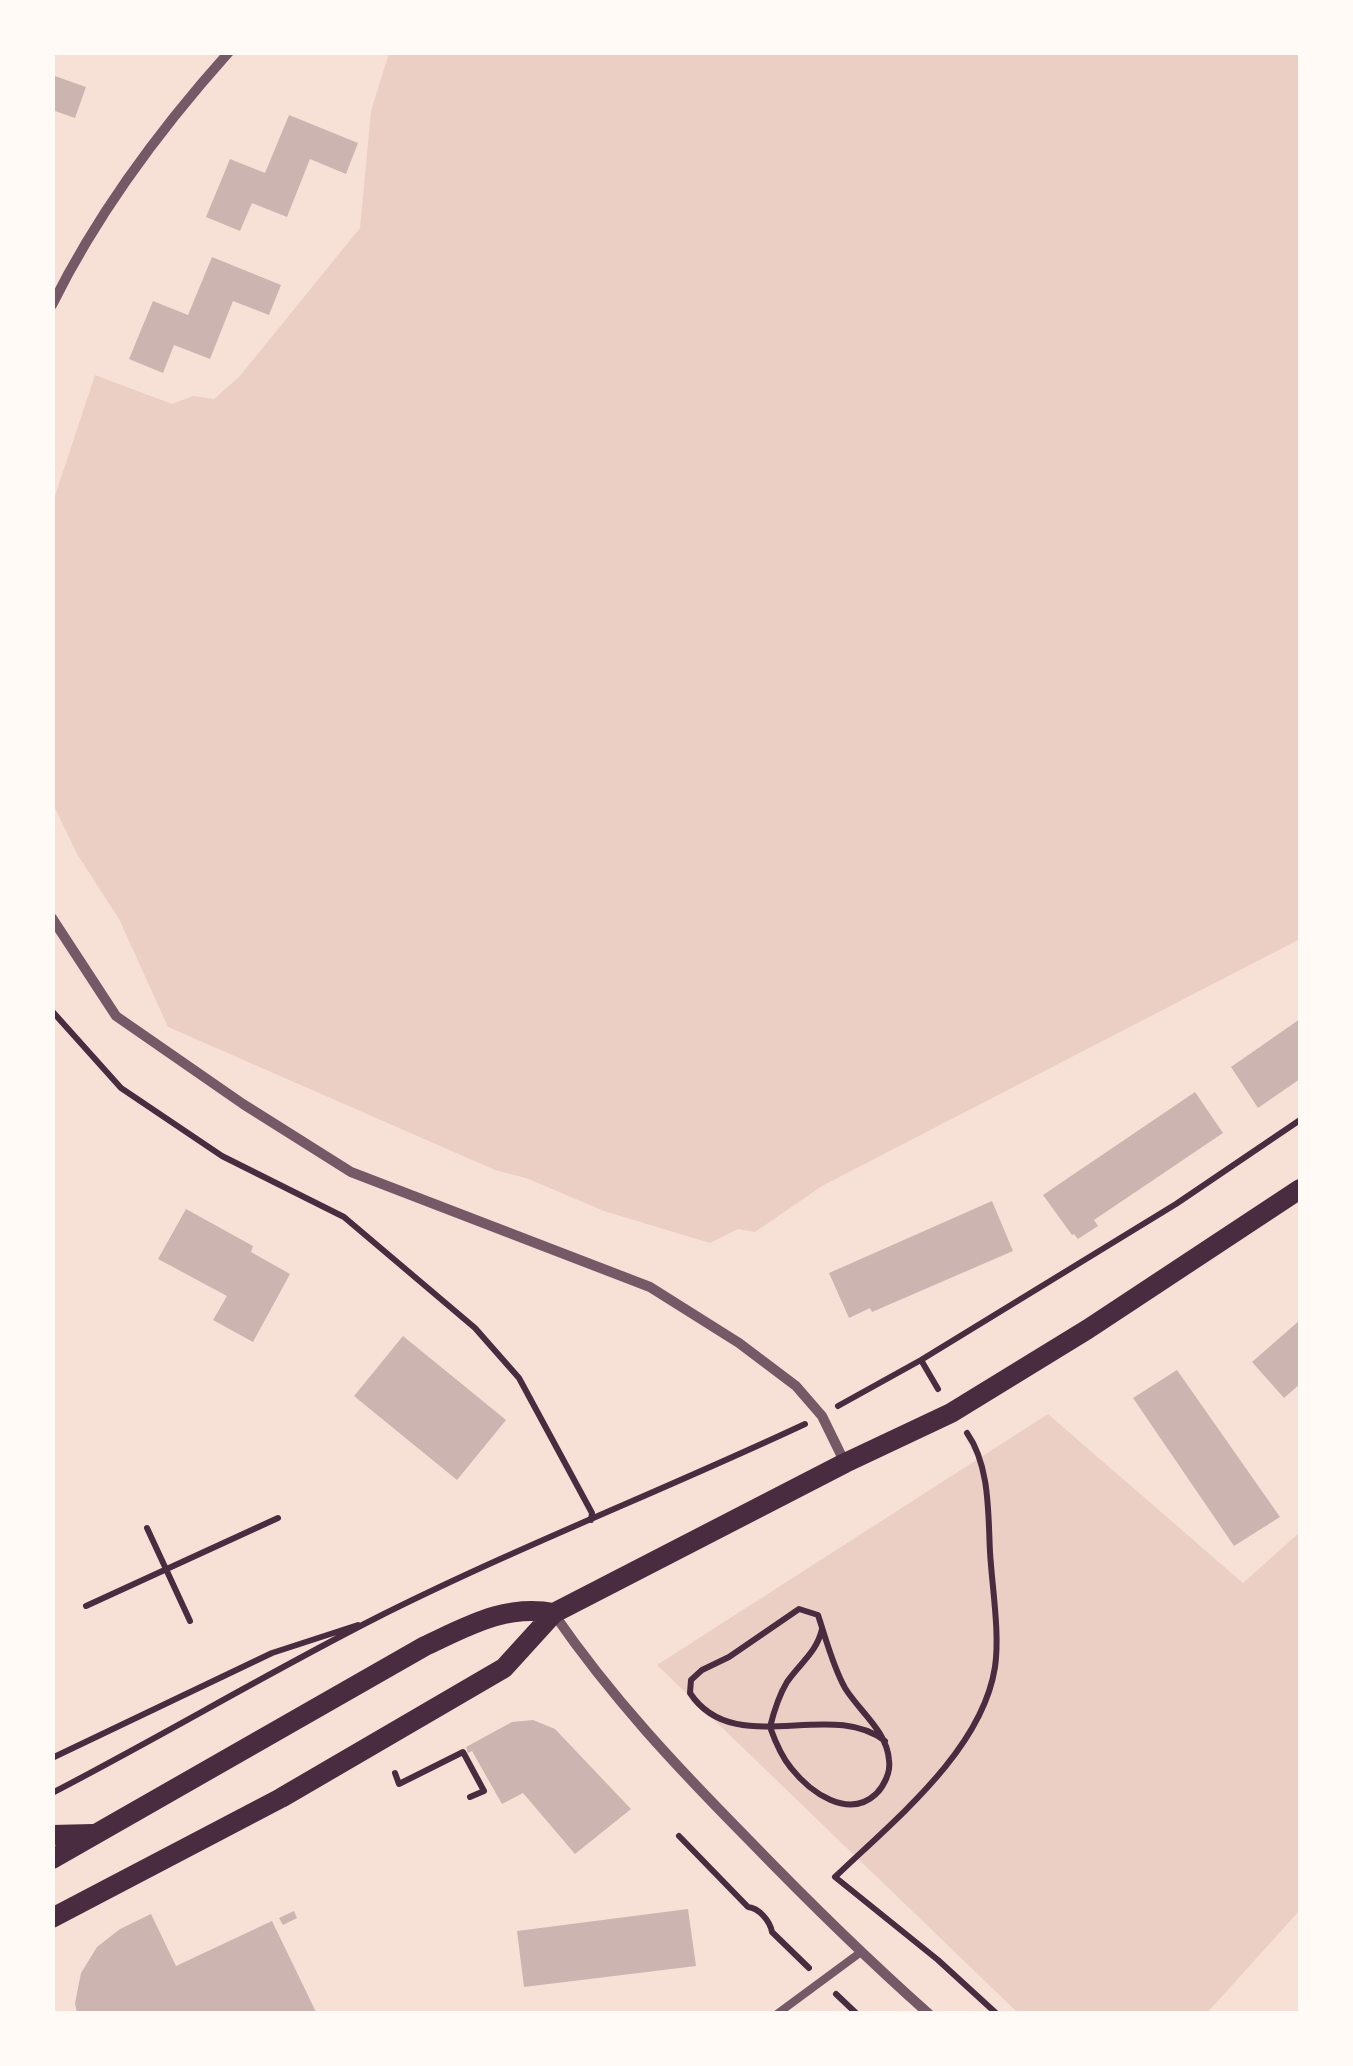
<!DOCTYPE html>
<html>
<head>
<meta charset="utf-8">
<style>
	body { margin:0 }
	#map { position:relative; width:1353px; height:2066px; overflow:hidden; background:#f7e1d7; font-family:"IBM Plex Sans",sans-serif }
	canvas { display:block }
	.frame { position:absolute; inset:0; border:55px solid #fffaf5; pointer-events:none }
</style>
</head>
<body>
<div id="map">
<canvas width="1353" height="2066"></canvas>
<div class="frame"></div>
</div>
<script>
const ctx = document.querySelector('canvas').getContext('2d');
ctx.lineJoin = 'round';
function fillPath(path, color) {
  ctx.fillStyle = color;
  ctx.fill(path, 'evenodd');
}
function trace(path, color, width, dash) {
  ctx.strokeStyle = color;
  ctx.lineWidth = width;
  ctx.lineCap = dash ? 'butt' : 'round';
  ctx.setLineDash(dash || []);
  ctx.stroke(path);
}
fillPath(new Path2D(`
	M389 53H1300V939L822 1186 755 1232 738 1229 710 1243 604 1211 526 1178 495 1170 168 1027 119 919 77 854 53 804V502L95 375 172 404 193 396 214 399 239 377 360 228 371 111Z
	M1048 1414 1243 1583 1300 1532V1910L1207 2013H1018L657 1665Z`), '#ebcfc5');
fillPath(new Path2D(`
	M52 75 86 87 75 118 52 110Z
	M289 115 358 143 346 174 310 159 287 217 252 203 240 231 206 217 230 159 265 173Z
	M212 257 281 285 269 315 233 301 210 359 174 345 163 373 129 359 153 301 188 315Z
	M1300 1019V1079L1258 1108 1231 1067Z
	M1195 1092 1223 1133 1094 1220 1098 1226 1078 1239 1074 1234 1072 1235 1043 1195Z
	M992 1201 1013 1251 872 1312 870 1308 849 1318 829 1273Z
	M186 1209 253 1246 251 1252 290 1274 253 1342 213 1320 227 1296 158 1259Z
	M1300 1320V1384L1284 1398 1252 1362Z
	M403 1336 506 1420 457 1480 354 1396Z
	M1177 1370 1280 1517 1234 1546 1133 1398Z
	M533 1720 555 1729 631 1809 575 1854 523 1793 502 1804 472 1751 468 1753 466 1747 512 1722Z
	M688 1909 696 1966 524 1987 517 1931Z
	M294 1911 297 1918 283 1925 279 1918Z
	M151 1914 176 1966 272 1921 317 2014H77L75 2003 81 1973 97 1947 120 1929Z`), '#ccb4b1');
trace(new Path2D(`
	M52 1011 121 1088 222 1156 344 1217 475 1328 519 1378 592 1513 591 1520
	M921 1360 938 1389
	M838 1406 921 1360 1176 1204 1300 1120
	M967 1433C990 1466 988 1513 990 1552 992 1587 1000 1633 995 1667 982 1751 893 1821 835 1877L938 1960 997 2014
	M147 1528 190 1621
	M86 1606 278 1518
	M822 1629C817 1652 800 1663 787 1682 778 1697 774 1711 770 1727 775 1741 781 1756 791 1768 810 1792 848 1820 876 1794 884 1786 891 1772 889 1760 887 1731 859 1711 845 1688 833 1667 826 1639 818 1615L799 1609 729 1657 702 1670 691 1680 690 1693C734 1760 831 1698 885 1741
	M52 1758 272 1653 358 1625
	M395 1773 399 1784 463 1752 484 1791 470 1797
	M52 1793C160 1737 266 1674 374 1619 515 1548 662 1491 805 1424
	M679 1836 748 1907C759 1908 770 1921 772 1932L809 1968
	M836 1994 857 2014`), '#4a2c40', 6);
trace(new Path2D(`
	M777 2014 861 1952`), '#755966', 8);
trace(new Path2D(`
	M52 305C98 212 160 129 229 52
	M52 918 116 1016 243 1104 351 1172 650 1287 739 1343 796 1386 822 1416 845 1463
	M554 1614C612 1698 676 1766 748 1839 806 1899 866 1958 929 2014`), '#755966', 10);
trace(new Path2D(`
	M52 1835 93 1834
	M52 1859 425 1646C468 1626 505 1604 554 1613
	M52 1918 281 1798 504 1668 554 1613 845 1463 951 1413 1088 1329 1300 1189`), '#4a2c40', 20);
</script>
</body>
</html>
